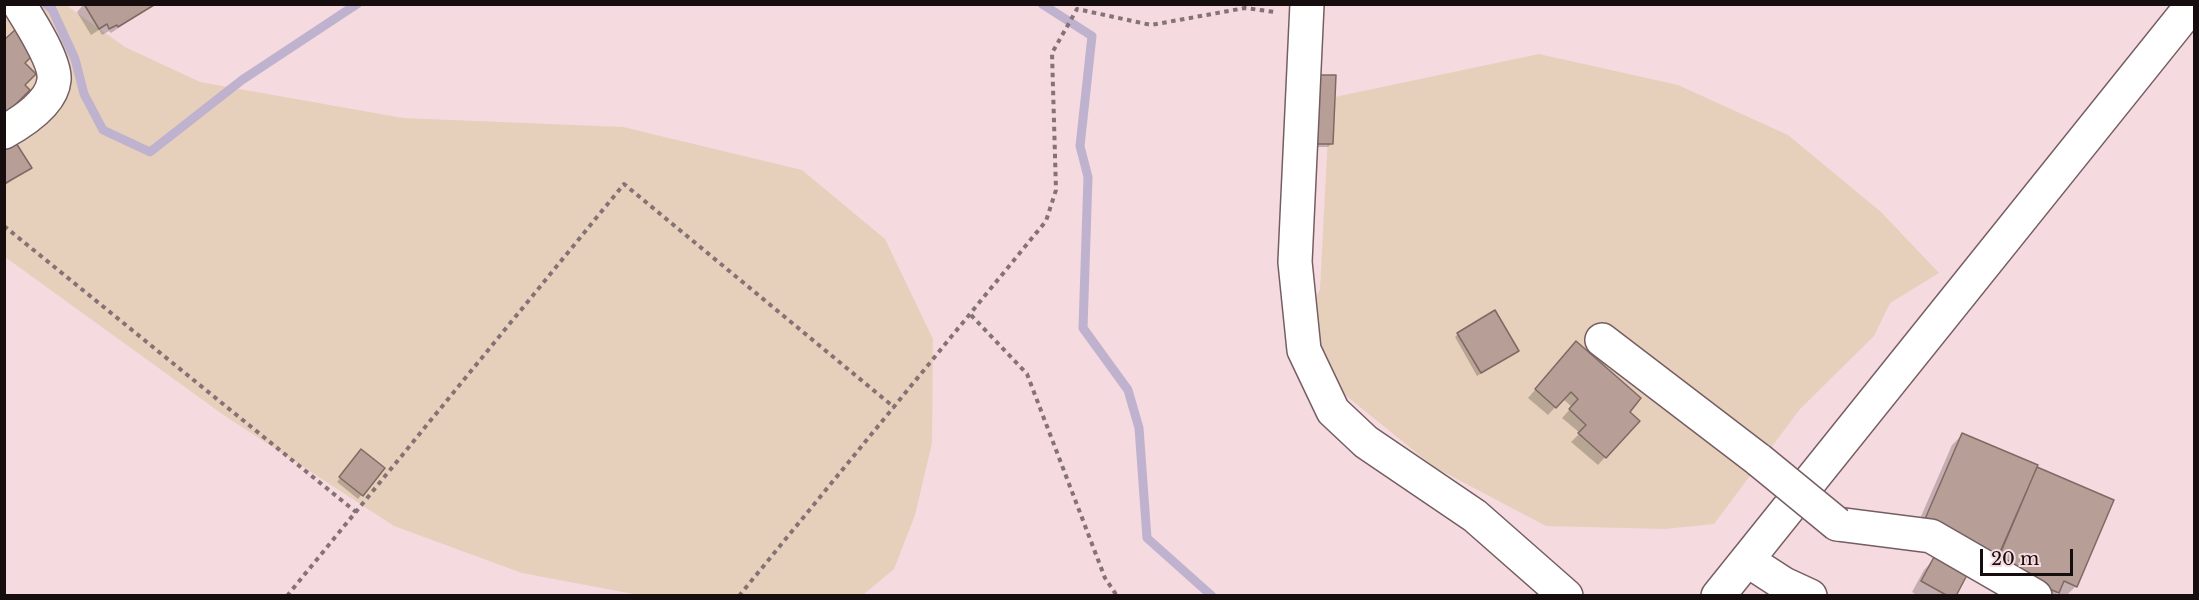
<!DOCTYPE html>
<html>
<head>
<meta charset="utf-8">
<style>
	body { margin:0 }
	#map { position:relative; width:2199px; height:600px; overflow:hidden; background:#f5dadf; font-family:"Libre Baskerville",serif }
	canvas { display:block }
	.frame { position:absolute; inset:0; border:6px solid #160d0f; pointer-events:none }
	.scale { position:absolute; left:1980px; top:549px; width:93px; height:27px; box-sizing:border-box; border:3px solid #160d0f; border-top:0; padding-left:8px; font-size:18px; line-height:21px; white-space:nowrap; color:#160d0f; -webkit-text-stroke:4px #f5dadf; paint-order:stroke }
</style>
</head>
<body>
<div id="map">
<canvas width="2199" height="600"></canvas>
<div class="frame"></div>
<div class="scale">20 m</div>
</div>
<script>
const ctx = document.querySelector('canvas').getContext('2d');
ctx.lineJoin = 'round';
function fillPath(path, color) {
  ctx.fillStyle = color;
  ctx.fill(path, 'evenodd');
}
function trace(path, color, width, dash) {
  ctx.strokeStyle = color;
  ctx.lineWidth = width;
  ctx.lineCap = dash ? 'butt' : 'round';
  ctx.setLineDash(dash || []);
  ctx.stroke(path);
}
fillPath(new Path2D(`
	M4 5H66L125 47 200 82 403 118 623 127 802 170 885 239 933 339 932 443 915 515 894 569 863 595H639L522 573 394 526 225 416 5 257Z
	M1539 54 1678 85 1788 135 1881 212 1939 273 1890 303 1874 336 1800 409 1714 524 1665 529 1546 526 1434 467 1291 351 1320 289 1330 98Z`), '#e7d0bb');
fillPath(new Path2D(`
	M84 4H152V5L111 33 109 31 102 35 99 30 91 35 77 12Z
	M1313 80 1332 143 1328 147H1311Z
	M4 152 30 168 4 186Z
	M1458 334 1513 354 1477 376 1455 337Z
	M1576 343 1627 412 1638 421 1598 465 1571 442 1580 433 1562 418 1572 407 1563 399 1548 415 1528 398Z
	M1962 435 2035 468 2076 586 2066 596 2057 593 2055 596H2029L1912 537 1952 445Z
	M358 455 383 469 358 499 337 482Z
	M1934 559 1955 596H1918L1912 592 1924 570Z`), '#0003');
trace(new Path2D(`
	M46 4 52 9 75 59 84 94 103 130 150 152 242 80 357 4
	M1042 4 1092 36 1080 146 1088 177 1083 328 1128 390 1139 428 1147 538 1212 596`), '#bfb2ce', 9);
const building = new Path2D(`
	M84 4H153L154 5 118 27 117 25 109 29 107 24 99 29Z
	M16 29 32 56 25 63 36 74 25 85 30 90 5 115 4 40Z
	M1316 75H1336L1333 144H1313Z
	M16 143 32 168 4 184V150Z
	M1495 310 1519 351 1481 373 1457 333Z
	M1576 341 1641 398 1630 412 1640 421 1606 458 1578 433 1586 425 1569 409 1578 399 1571 392 1556 408 1535 389Z
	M1962 433 2038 465 1997 559 1922 526Z
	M361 449 385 468 363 496 339 477Z
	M2037 467 2114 500 2077 587 2064 581 2059 593 1999 568 2005 556 2000 554Z
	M1934 557 1967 575 1956 596H1948L1921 581Z`);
fillPath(building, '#b79f98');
trace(building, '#806963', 1.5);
const minor = new Path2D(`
	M1307 4 1295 262 1304 350 1333 411 1366 442 1475 516 1566 596
	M4 132C22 122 52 103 54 80 56 62 29 20 19 4
	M1602 340 1759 460
	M1837 524 1931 536 2035 596
	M1747 560 1784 584 1810 596
	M1718 596 2193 4`);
trace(minor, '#755e62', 36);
trace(new Path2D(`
	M4 226 356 512
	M971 315 1027 374 1105 578 1117 596
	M287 596 624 184 895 408
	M739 596 1046 221 1056 190 1052 53 1077 9 1151 25 1245 8 1275 12`), '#847275', 4, [4.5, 4.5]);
trace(minor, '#fff', 33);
const minorBridge = new Path2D(`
	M1759 460 1837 524`);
trace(minorBridge, '#755e62', 36, []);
trace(minorBridge, '#fff', 33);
</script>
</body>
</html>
